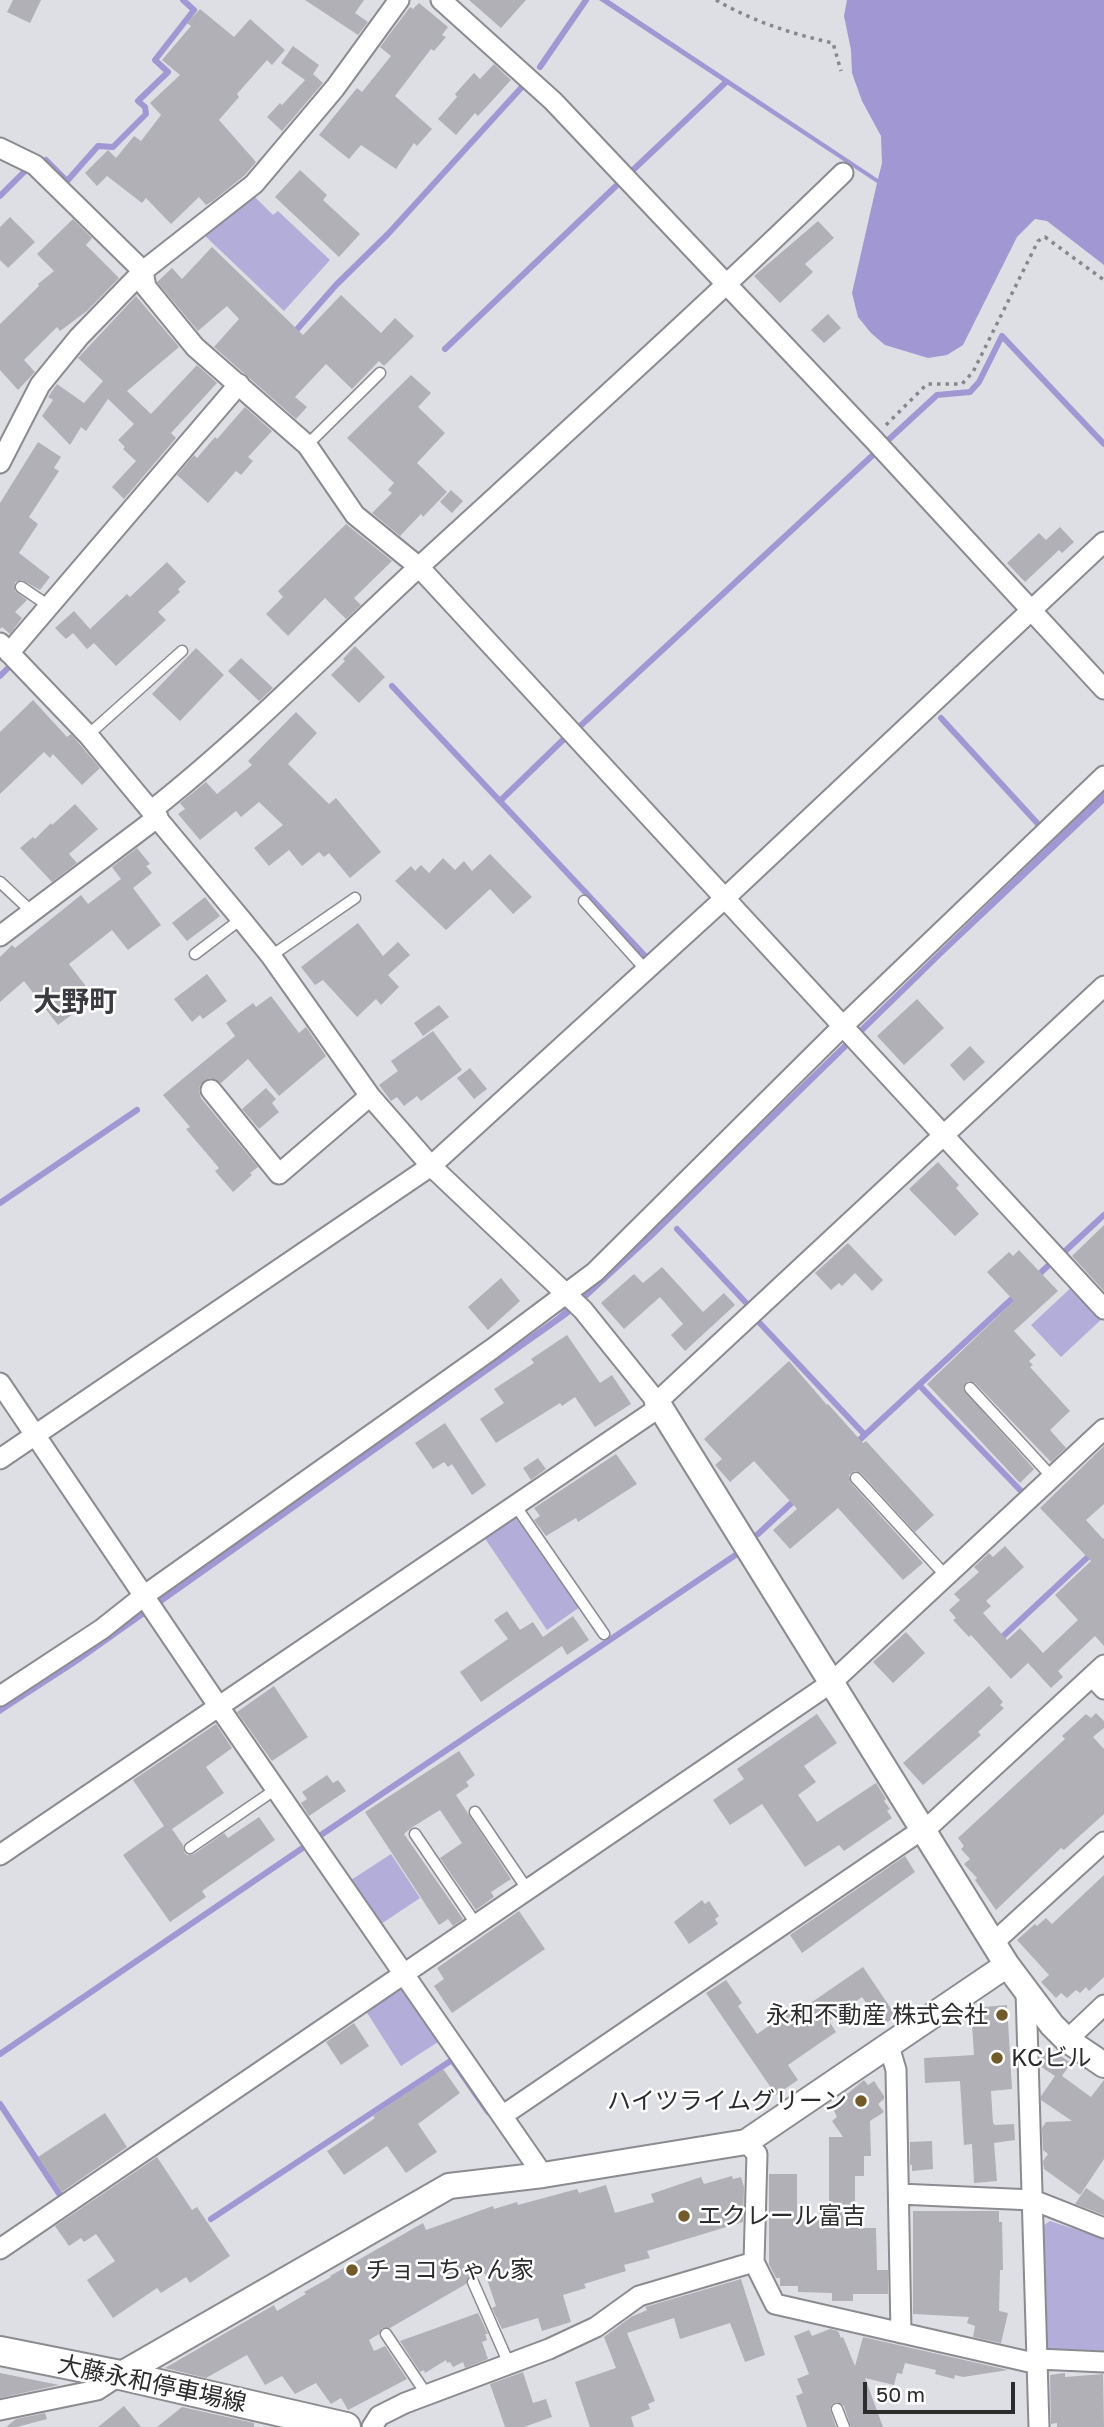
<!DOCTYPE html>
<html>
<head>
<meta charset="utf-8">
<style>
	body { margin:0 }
	#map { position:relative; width:1104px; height:2427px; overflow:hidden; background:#dedee5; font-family:"Golos Text",sans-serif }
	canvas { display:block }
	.scale { position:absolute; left:863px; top:2382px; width:152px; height:32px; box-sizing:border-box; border:4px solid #2c2c2e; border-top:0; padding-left:9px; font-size:21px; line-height:24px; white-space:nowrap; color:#2c2c2e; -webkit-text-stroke:5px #fff; paint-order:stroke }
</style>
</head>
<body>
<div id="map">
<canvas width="1104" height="2427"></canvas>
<div class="scale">50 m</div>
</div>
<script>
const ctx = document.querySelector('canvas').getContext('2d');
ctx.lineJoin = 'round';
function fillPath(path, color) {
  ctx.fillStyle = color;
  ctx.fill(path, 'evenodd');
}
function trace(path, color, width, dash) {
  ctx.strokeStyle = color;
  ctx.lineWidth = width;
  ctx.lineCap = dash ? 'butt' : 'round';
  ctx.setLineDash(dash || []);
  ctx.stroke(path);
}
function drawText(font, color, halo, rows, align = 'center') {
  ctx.font = font + ' "Golos Text","Noto Sans JP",sans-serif';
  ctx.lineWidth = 5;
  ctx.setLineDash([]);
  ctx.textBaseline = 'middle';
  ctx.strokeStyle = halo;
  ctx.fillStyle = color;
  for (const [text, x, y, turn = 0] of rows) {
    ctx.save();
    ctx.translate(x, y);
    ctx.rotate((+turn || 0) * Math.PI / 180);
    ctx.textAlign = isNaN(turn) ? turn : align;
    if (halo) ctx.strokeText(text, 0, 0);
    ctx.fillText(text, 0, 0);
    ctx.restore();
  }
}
fillPath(new Path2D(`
	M252 194 273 215 278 211 330 260 284 311 203 234Z
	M1074 1285 1104 1317 1061 1357 1031 1325Z
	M517 1514 580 1607 547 1630 484 1537Z
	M391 1854 420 1898 378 1926 348 1882Z
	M398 1985 405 1987 441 2040 401 2066 364 2008Z
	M1050 2221 1104 2239V2355L1051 2354 1041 2345V2227Z`), '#b3adda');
fillPath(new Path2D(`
	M599 0H609L878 179 882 163 881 136 862 101 852 73 851 50 844 16 847 0H1104V265L1047 221 1035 219 1017 237 963 345 947 355 928 358 885 345 871 333 858 317 852 293 877 183Z
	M1104 791V803L946 952 653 1238 568 1316 77 1664 0 1714V1706L73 1659 145 1606 557 1316 654 1227Z`), '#a197d3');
trace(new Path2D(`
	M540 67 586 0
	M46 160 67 181 98 146 113 147 146 114 145 107 138 101 168 72 155 60 194 10 183 0
	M633 170 725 83
	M0 196 28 168
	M293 334 336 285 388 234 521 88
	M445 349 616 186
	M886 442 937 395 970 392 979 382 1002 336 1104 444
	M0 676 9 667
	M392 686 647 958
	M941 718 1039 825
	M577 729 874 454
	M500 801 566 737
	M0 1203 137 1110
	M677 1229 749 1306
	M1062 1254 1104 1215
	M1034 1279 1051 1263
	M756 1319 865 1435
	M919 1385 1022 1492
	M854 1445 1016 1295
	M758 1534 798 1497
	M999 1640 1104 1542
	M318 1837 737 1554
	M0 2054 307 1845
	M0 2104 62 2198
	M211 2219 452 2060 488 2112`), '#a197d3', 6);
fillPath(new Path2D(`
	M13 0H41L30 23 7 12Z
	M305 0H364L355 13 368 22 358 35Z
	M469 0H526L501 28Z
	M419 3 448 27 442 35 446 37 434 51 431 49 395 96 432 129 417 146 414 143 396 169 361 145 349 159 319 135 357 88 362 92 391 56 380 47 410 7 413 9Z
	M200 9 234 37 250 19 285 50 272 65 267 60 237 94 239 97 219 120 256 162 245 175 213 201 206 205 199 197 171 224 146 198 142 203 107 176 97 186 85 173 108 150 116 158 134 136 141 141 161 115 150 103 180 75 162 60 191 26 187 23Z
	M293 46 319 65 313 74 323 83 282 131 267 117 280 103 282 105 305 80 281 63Z
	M494 64 511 80 478 116 475 113 456 135 438 119 457 97 455 94 474 73 480 79Z
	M300 170 327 195 323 200 360 234 339 257 275 197Z
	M10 217 35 242 8 268 0 260V227Z
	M73 219 92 238 86 245 119 278 87 311 60 331 57 327 24 360 35 372 18 390 0 370V324L39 286 38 284 54 271 37 254Z
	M818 221 834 238 805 264 813 272 780 303 754 276Z
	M212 247 303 335 341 295 381 333 395 318 414 336 384 366 379 361 352 389 326 364 295 397 307 407 296 419 214 347 239 319 227 306 198 331 157 282 172 268 182 279Z
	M136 296 179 347 127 391 151 414 197 365 217 383 171 433 176 438 124 499 112 487 136 461 123 449 125 447 118 440 134 424 108 399 86 431 81 427 70 445 42 416 53 400 48 397 57 384 84 403 103 381 78 358Z
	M828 314 841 328 824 343 811 330Z
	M411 375 431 393 418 407 445 433 417 463 447 492 423 517 421 514 400 536 372 513 392 493 388 490 394 483 347 438Z
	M245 407 272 431 248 457 253 461 241 475 236 471 208 503 177 475 194 455 197 458 215 437 217 439Z
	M38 442 61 457 54 468 59 471 29 517 38 524 19 553 50 577 40 590 22 580 15 582V591L27 600 15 612 22 618 10 634 2 627 0 629V503Z
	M451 490 463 501 452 513 440 502Z
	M346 524 392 561 354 598 361 605 346 619 325 598 288 636 266 614 283 597 278 591Z
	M1060 527 1074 542 1062 553 1059 550 1025 582 1007 563 1039 533 1046 540Z
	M167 562 186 582 178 589 180 592 158 612 166 620 116 666 94 643 87 649 73 633 66 639 55 628 74 611 90 629 127 594 130 597Z
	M355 646 385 677 359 703 331 675 345 661 343 659Z
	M196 648 224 675 180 721 152 694Z
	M241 658 273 688 259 701 228 671Z
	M33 700 67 737 71 734 100 768 82 785 53 754 50 758 44 752 0 794V732Z
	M296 712 317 733 288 764 329 804 336 798 381 852 350 878 329 853 324 857 319 852 302 866 289 850 269 866 254 848 283 825 259 802 241 817 236 811 200 840 178 814 185 809 180 803 206 782 217 794 252 765 248 761Z
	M75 804 98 829 69 854 77 863 52 882 20 848 33 837 35 839 51 823 52 825Z
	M137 848 150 864 146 866 152 873 133 888 161 925 128 950 112 930 69 964 88 989 68 1004 74 1013 58 1025 24 981 0 1002V957L12 945 15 948 81 895 88 904 121 879 112 867Z
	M490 854 532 897 513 914 490 889 446 930 395 881 411 866 415 871 421 865 429 873 443 858 455 870 464 861 472 871Z
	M205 897 220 916 187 941 172 923Z
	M358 923 383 956 398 942 410 955 388 975 399 987 381 1005 376 999 357 1017 323 980 315 985 301 967Z
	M207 974 227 1001 203 1019 200 1015 192 1022 174 999Z
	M271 996 299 1033 306 1027 326 1056 279 1096 248 1059 221 1083 210 1078 200 1085 199 1091 201 1098 258 1167 250 1173 252 1175 233 1192 215 1171 219 1168 186 1129 190 1127 163 1095 235 1036 226 1023 253 1003 256 1007Z
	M917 999 944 1028 904 1065 877 1036Z
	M439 1005 449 1017 423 1036 414 1023Z
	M433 1031 462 1070 421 1101 417 1096 404 1106 397 1097 391 1101 379 1085 398 1071 391 1061Z
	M970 1046 985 1062 964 1081 950 1065Z
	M470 1068 487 1089 474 1099 457 1078Z
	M266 1088 276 1099 272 1103 279 1112 259 1129 242 1109Z
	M938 1162 959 1185 956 1188 979 1214 955 1236 909 1189Z
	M1104 1225V1291L1072 1256Z
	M848 1243 883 1280 872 1291 855 1273 842 1286 839 1283 831 1290 815 1273Z
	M1019 1250 1058 1291 1014 1331 1036 1355 1029 1361 1033 1365 1030 1367 1070 1411 1050 1430 1066 1448 1051 1462 975 1383 968 1381 963 1389 1034 1469 1020 1483 927 1384 1014 1301 987 1272 1009 1252 1013 1256Z
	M662 1267 703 1312 724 1293 735 1305 685 1351 671 1335 683 1324 660 1297 624 1329 601 1303 634 1274 643 1283Z
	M501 1278 520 1301 488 1330 468 1307Z
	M567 1335 600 1383 612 1375 631 1404 595 1427 575 1397 562 1406 560 1403 496 1443 480 1419 504 1403 494 1389 534 1363 531 1359Z
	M789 1361 827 1405 828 1404 863 1443 866 1441 934 1515 915 1532 861 1473 855 1471 849 1475 851 1483 923 1563 903 1580 838 1508 790 1549 773 1530 797 1509 754 1461 730 1482 715 1465 722 1459 704 1439Z
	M445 1423 486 1485 472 1495 452 1464 448 1467 444 1462 433 1469 415 1443Z
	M1104 1446V1504L1086 1520 1104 1540V1646L1095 1636 1058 1671 1063 1677 1051 1688 1028 1663 1011 1679 971 1635 969 1637 953 1620 956 1618 949 1610 960 1600 954 1594 979 1572 974 1567 989 1553 993 1557 1005 1546 1024 1567 986 1601 991 1606 983 1613 1007 1640 1020 1628 1043 1653 1078 1620 1055 1595 1091 1561 1040 1508Z
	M616 1454 637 1484 578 1522 576 1518 546 1536 534 1520 540 1516 534 1508Z
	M538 1458 546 1469 531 1480 523 1468Z
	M507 1611 520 1630 533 1622 543 1637 573 1616 589 1640 567 1655 562 1646 481 1702 460 1672 508 1639 494 1620Z
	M906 1632 925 1653 893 1683 873 1662Z
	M274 1686 308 1737 272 1761 237 1712Z
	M989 1686 1003 1702 1000 1705 1004 1708 978 1732 981 1735 923 1785 903 1763Z
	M1096 1713 1104 1721V1728L1093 1737 1104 1749V1814L1064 1850 1061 1848 996 1910 975 1880 977 1878 964 1864 970 1859 961 1849 964 1846 958 1838 1065 1739 1062 1736 1086 1714 1091 1718Z
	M817 1714 837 1743 804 1766 816 1782 798 1795 817 1822 876 1783 886 1799 884 1801 890 1809 887 1811 892 1818 844 1851 839 1845 805 1867 762 1804 730 1825 713 1800 744 1779 737 1769Z
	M216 1724 232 1748 206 1767 224 1793 172 1829 183 1845 184 1852 187 1855 194 1854 224 1833 228 1838 259 1817 275 1840 202 1891 206 1897 170 1922 123 1855 164 1826 133 1780Z
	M459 1751 475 1775 466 1782 469 1786 456 1795 511 1879 491 1892 494 1897 476 1910 440 1858 462 1843 440 1810 411 1828 404 1834 463 1919 453 1926 448 1919 439 1925 365 1812Z
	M327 1775 333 1783 338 1780 346 1791 309 1816 301 1803 307 1799 302 1792Z
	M905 1856 915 1872 802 1953 790 1935Z
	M1104 1875V1977L1089 1991 1086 1987 1080 1993 1076 1990 1067 1998 1061 1993 1056 1998 1041 1982 1049 1975 1017 1940 1035 1924 1037 1926 1046 1918 1052 1924Z
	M702 1900 705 1904 709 1901 719 1916 715 1919 718 1924 689 1944 674 1922Z
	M519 1911 545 1949 452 2013 434 1986 444 1979 437 1968Z
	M863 1967 896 2016 882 2026 862 1997 829 2021 836 2032 788 2065 798 2080 776 2095 706 1993 726 1980 742 2003 738 2006 757 2034 788 2013 790 2015 815 2000Z
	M1007 2005 1012 2089 991 2091 993 2123 995 2125 1014 2124 1015 2140 994 2143 997 2181 974 2183 972 2144 964 2145 960 2081 925 2083 924 2058 974 2055 971 2008Z
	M354 2023 369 2046 341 2065 326 2042Z
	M1049 2048 1071 2063 1062 2076 1091 2097 1104 2080V2159L1080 2195 1044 2169 1043 2161 1048 2154 1043 2150 1042 2128 1046 2122 1072 2121 1041 2100V2096L1055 2076 1040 2066V2060Z
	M443 2069 460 2093 418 2124 437 2152 406 2173 387 2146 344 2175 327 2151 375 2118 373 2116Z
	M864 2080 868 2085 874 2081 884 2096V2099L878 2104 884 2112 870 2121 871 2156H864V2176H855V2223H864V2228H876L877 2270H888V2294H853V2301H832V2293L798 2292V2286H780V2278H776L769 2264V2174H797V2218H829V2137H843L832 2121 837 2117 834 2111 838 2108 835 2104Z
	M105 2113 127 2147 62 2192 38 2157Z
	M932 2141 933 2169 912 2171V2165H910V2142Z
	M157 2157 192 2210 197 2207 230 2256 190 2283 186 2277 161 2293 157 2288 113 2318 87 2280 115 2261 96 2234 84 2242 81 2238 69 2246 55 2226Z
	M732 2176 733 2179 741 2177 744 2187 743 2222 647 2251 650 2258 624 2265 626 2271 584 2284 586 2288 563 2295 571 2322 542 2331 538 2318 502 2329 492 2308 496 2306 485 2273 478 2277 469 2276 466 2284 390 2328H382L379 2334 369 2340 374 2351 385 2346 407 2379 348 2410 341 2398 331 2404 316 2383 295 2394 282 2376 265 2385 247 2355 206 2378 165 2368 274 2305 277 2311 306 2294 304 2292 331 2277 330 2276 423 2223 426 2230 493 2206 494 2209 517 2202 518 2205 577 2189 579 2193 606 2185 615 2213 654 2202 651 2194 701 2177 704 2184Z
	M1086 2188 1104 2200V2215L1075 2204Z
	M913 2211H999V2222H1002L1003 2270H1000L999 2311 1008 2313 1001 2343 973 2337 975 2326 967 2323 969 2317 913 2314Z
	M741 2279 765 2355 745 2362 730 2323 680 2339 674 2318 627 2333 655 2401 648 2404 650 2409 631 2417 634 2427H590L575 2382 616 2368 604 2337 631 2317 647 2310 645 2307Z
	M478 2313 488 2334H485L487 2340 482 2342 488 2359 465 2368 463 2362 453 2367 450 2362 447 2363 446 2360 425 2373 424 2370 420 2372 400 2341Z
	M830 2329 838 2331 841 2338 843 2337 855 2366 863 2337 1008 2370 963 2377 955 2375 954 2379 935 2374 936 2370 905 2363 902 2374 897 2373 894 2385 865 2378 883 2427H851L844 2406 837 2402 832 2404 830 2409 836 2427H807L796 2396 803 2393 797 2379 809 2374 794 2336 809 2330 812 2336Z
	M523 2372 533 2403 546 2399 552 2417 524 2427H505L490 2384Z
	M0 2373 59 2385 0 2398Z
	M1065 2373V2377L1103 2374 1104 2427H1057V2423L1051 2424 1050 2375Z
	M124 2406 141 2427H98Z
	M182 2407 254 2423V2427H157Z
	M45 2413 47 2419 17 2427H6L16 2419Z`), '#b1b0b7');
const service = new Path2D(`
	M307 445 380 373
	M21 587 49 606
	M88 735 182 651
	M0 882 32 912
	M584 901 645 969
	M195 954 241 919
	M271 956 355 898
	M970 1388 1052 1477
	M856 1478 946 1576
	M515 1505 604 1634
	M475 1812 527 1889
	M415 1834 476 1924
	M190 1848 276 1789
	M473 2282 509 2364
	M386 2334 427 2395
	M837 2409 844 2427`);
const minor = new Path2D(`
	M441 0 553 101 873 439 1104 689
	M0 148 35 165 143 271 146 287 195 347 307 445 355 515 419 567 1104 1309
	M0 463 40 385 79 337 143 271 254 184 335 88 399 0
	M0 643 88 735 241 919 271 956 370 1096 431 1166 583 1310 657 1402 1104 986
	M9 653 239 384
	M152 810C247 735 332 647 421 565 563 435 705 307 843 173
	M0 936 158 817
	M211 1090 279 1174 370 1096
	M0 1383 219 1707 543 2175
	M0 1459 431 1166 725 898 1104 542
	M1092 1676 1104 1689
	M0 1696 102 1629 145 1595 492 1349 595 1272 843 1026 1104 776
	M924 1831 1104 1665
	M0 1855 660 1407
	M993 1943 1104 1842
	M1026 1991 1039 2427
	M1067 2040 1104 2005
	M889 2046 896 2070 901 2333
	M502 2116 923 1829
	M899 2194 1033 2200 1104 2228
	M0 2249 831 1683 1104 1429
	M754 2262 775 2304 1038 2364
	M1038 2359 1104 2362
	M0 2410 97 2390 120 2375
	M372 2427 379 2416 405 2403 549 2349 596 2327 639 2296 754 2262 757 2154 746 2142`);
const tertiary = new Path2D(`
	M657 1402 1007 1965 1052 2025 1067 2040 1104 2065
	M120 2375 449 2186 543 2175 746 2142 1007 1965`);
const secondary = new Path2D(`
	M0 2351 120 2375 346 2427`);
trace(service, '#8c8b92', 13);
trace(minor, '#8c8b92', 23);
trace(tertiary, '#8c8b92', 28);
trace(secondary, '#8c8b92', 32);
trace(new Path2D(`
	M716 0C752 21 792 34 833 43L841 71
	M886 425 927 384H962L973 372 1038 241 1045 237 1104 280`), '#87878b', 3.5, [3.5, 5]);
trace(service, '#fff', 10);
trace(minor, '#fff', 19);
trace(tertiary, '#fff', 24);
trace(secondary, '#fff', 28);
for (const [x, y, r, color] of [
	[1002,2015,7,"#735a2b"],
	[997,2058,7,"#735a2b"],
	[861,2101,7,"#735a2b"],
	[684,2216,7,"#735a2b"],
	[352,2270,7,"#735a2b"]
]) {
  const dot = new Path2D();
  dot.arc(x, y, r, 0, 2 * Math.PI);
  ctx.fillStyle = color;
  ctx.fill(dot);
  trace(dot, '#fff', 2.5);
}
drawText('24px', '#2c2c2e', '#fff', [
	["永和不動産 株式会社",988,2015,"right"],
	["KCビル",1011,2058],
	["ハイツライムグリーン",847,2101,"right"],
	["エクレール富吉",698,2216],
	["チョコちゃん家",366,2270]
], 'left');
drawText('24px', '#2c2c2e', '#fff', [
	["大藤永和停車場線",152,2384,12]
]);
drawText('bold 28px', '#3a3a40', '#fff', [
	["大野町",75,1002]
]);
</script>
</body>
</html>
